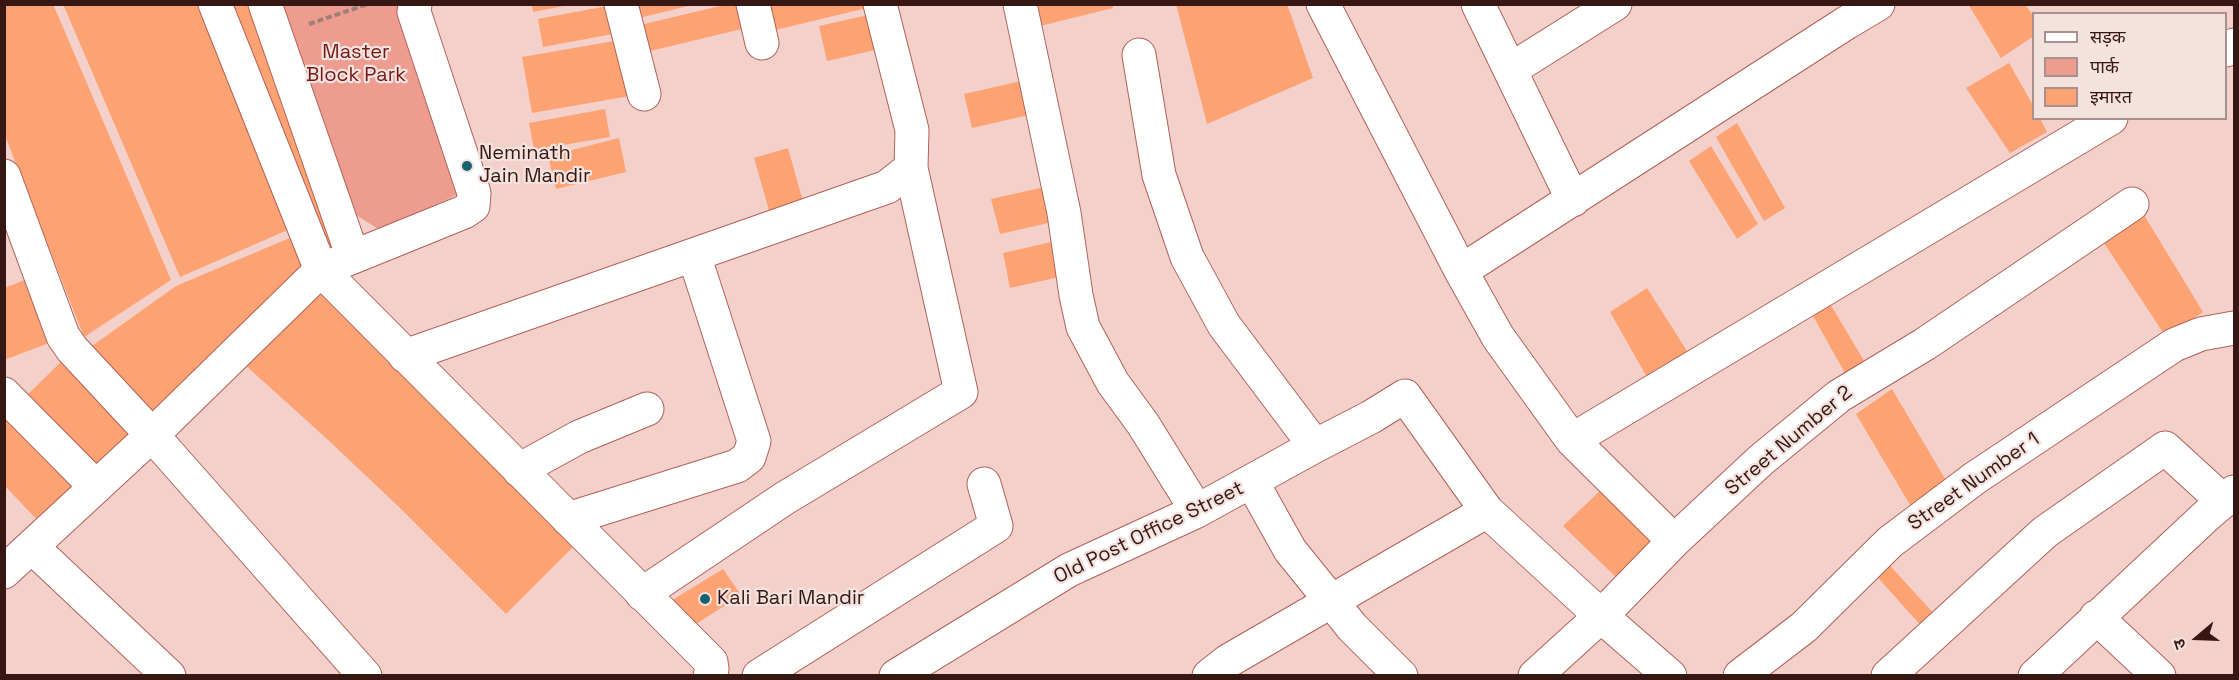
<!DOCTYPE html>
<html>
<head>
<meta charset="utf-8">
<style>
	body { margin:0 }
	#map { position:relative; width:2239px; height:680px; overflow:hidden; background:#f4d0ca; font-family:"Space Grotesk","Noto Sans Devanagari",sans-serif }
	canvas { display:block }
	.frame { position:absolute; inset:0; border:6px solid #361713; pointer-events:none }
	.legend { position:absolute; left:2032px; top:12px; width:195px; height:108px; box-sizing:border-box; background:#f4e2df; border:2px solid #a8918d; margin:0; padding:8px 10px; list-style:none; font-size:18px; color:#361713 }
	.legend li { display:flex; align-items:center; gap:12px; height:30px }
	.legend b { width:30px; border:2px solid #a8918d }
	.north { position:absolute; left:2167px; top:608px; width:60px; height:60px; -webkit-text-stroke:4px #f4e2df; paint-order:stroke; rotate:251deg; font-size:16px; font-weight:700; line-height:24px; text-align:center; color:#361713 }
	.north::after { content:''; display:block; margin:auto; width:21px; height:27px; background:#361713; clip-path:polygon(50% 0,100% 100%,50% 72%,0 100%) }
</style>
</head>
<body>
<div id="map">
<canvas width="2239" height="680"></canvas>
<div class="frame"></div>
<ul class="legend">
<li><b style="height:8px;background:#fff"></b>सड़क</li>
<li><b style="height:16px;background:#ee9b90"></b>पार्क</li>
<li><b style="height:16px;background:#fda272"></b>इमारत</li>
</ul>
<div class="north">उ</div>
</div>
<script>
const ctx = document.querySelector('canvas').getContext('2d');
ctx.lineJoin = 'round';
function fillPath(path, color) {
  ctx.fillStyle = color;
  ctx.fill(path, 'evenodd');
}
function trace(path, color, width, dash) {
  ctx.strokeStyle = color;
  ctx.lineWidth = width;
  ctx.lineCap = dash ? 'butt' : 'round';
  ctx.setLineDash(dash || []);
  ctx.stroke(path);
}
function drawText(font, color, halo, rows, align = 'center') {
  ctx.font = font + ' "Space Grotesk",sans-serif';
  ctx.lineWidth = 4.5;
  ctx.setLineDash([]);
  ctx.textBaseline = 'middle';
  ctx.strokeStyle = halo;
  ctx.fillStyle = color;
  for (const [text, x, y, turn = 0] of rows) {
    ctx.save();
    ctx.translate(x, y);
    ctx.rotate((+turn || 0) * Math.PI / 180);
    ctx.textAlign = isNaN(turn) ? turn : align;
    if (halo) ctx.strokeText(text, 0, 0);
    ctx.fillText(text, 0, 0);
    ctx.restore();
  }
}
fillPath(new Path2D(`
	M273 5H399L461 193 380 230 345 208Z`), '#ee9b90');
fillPath(new Path2D(`
	M4 4H53L171 280 84 337 4 133Z
	M63 4H197L290 229 180 277Z
	M223 4H255L342 250 325 257Z
	M532 4H564V6L533 12Z
	M631 4H692V5L635 19Z
	M728 4H740L746 28 642 53 636 26Z
	M760 4H870L871 7 767 32Z
	M1030 4H1112L1113 8 1036 27Z
	M1176 4H1287L1313 78 1207 124Z
	M1968 4H2025L2034 17V36L2001 58Z
	M613 5 618 33 543 47 538 19Z
	M877 13 884 48 827 61 819 26Z
	M620 40 630 96 532 113 522 57Z
	M2009 63 2034 107V118H2040L2047 132 2010 153 1966 88Z
	M1021 81 1029 115 972 128 964 94Z
	M605 109 610 137 534 150 529 123Z
	M1737 123 1785 208 1764 221 1716 137Z
	M619 138 626 172 556 189 548 156Z
	M1711 146 1758 224 1737 239 1689 161Z
	M788 148 804 205 770 214 754 158Z
	M1049 186 1057 221 1000 234 991 199Z
	M2144 215 2203 312 2166 337 2104 243Z
	M292 237 306 268 153 419 92 346 176 286Z
	M1060 240 1068 275 1010 288 1003 253Z
	M30 278 52 342 4 360V288Z
	M319 286 577 543 506 614 400 508 326 438 244 364Z
	M1647 288 1689 354 1649 381 1610 312Z
	M1826 297 1869 369 1850 382 1809 309Z
	M68 355 141 430 91 479 18 404Z
	M1892 389 1951 489 1913 510 1856 414Z
	M4 410 84 486 42 525 4 485Z
	M1604 487 1666 540 1623 584 1563 526Z
	M1884 559 1936 616 1923 628 1872 571Z
	M723 569 741 595 693 626 669 602Z`), '#fda272');
const minor = new Path2D(`
	M215 4 321 270 711 662 712 669 710 676
	M265 4 353 257
	M621 4 644 94
	M753 4 762 43
	M1020 4 1064 213 1076 295 1083 327 1113 383 1143 424 1197 511
	M1323 4 1461 271 1498 337 1572 440 1674 541
	M1478 4 1573 200
	M2226 50 2234 45
	M1139 55 1159 175 1187 257 1224 325 1315 446
	M1510 70 1615 4
	M4 176 63 336 72 349 152 435 365 676
	M1461 271 1846 23 1878 4
	M405 356 887 187 911 168 912 130 880 4
	M4 394 96 487
	M1572 440 2111 118
	M519 470 579 437 647 409
	M1252 482 1290 550 1352 627 1401 676
	M568 519 737 466 749 457 754 441 694 255
	M32 547 169 676
	M4 572 152 435 321 270 464 212 473 206 474 193 414 12 415 4
	M642 594 785 498 961 392 911 168
	M2096 617 2159 676
	M759 676 996 526 984 484
	M896 676 1069 570 1197 511 1315 446 1371 417 1405 396 1487 511 1601 616 1670 676
	M1209 676 1228 661 1487 511
	M1535 676 1601 616 1674 541 1761 460 1839 396 1925 344 2132 204
	M1740 676 1804 627 1890 542 1975 478 2174 345 2201 334 2234 328
	M1888 676 2045 532 2165 448 2223 501
	M2035 676 2206 516 2234 492`);
trace(minor, '#b06258', 35);
trace(new Path2D(`
	M309 24 368 4`), '#a07e79', 4, [6, 3]);
trace(minor, '#fff', 33);
for (const [x, y, r, color] of [
	[467,166,6,"#16636d"],
	[705,599,6,"#16636d"]
]) {
  const dot = new Path2D();
  dot.arc(x, y, r, 0, 2 * Math.PI);
  ctx.fillStyle = color;
  ctx.fill(dot);
  trace(dot, '#f4e2df', 2);
}
drawText('20px', '#731915', '#f4e2df', [
	["Master",356,53],
	["Block Park",356,76]
]);
drawText('20px', '#361713', '#f4e2df', [
	["Neminath",479,154],
	["Jain Mandir",479,177],
	["Kali Bari Mandir",717,599]
], 'left');
drawText('20px', '#361713', '#f4e2df', [
	["Street Number 2",1789,441,-40],
	["Street Number 1",1974,482,-35],
	["Old Post Office Street",1149,533,-26]
]);
</script>
</body>
</html>
